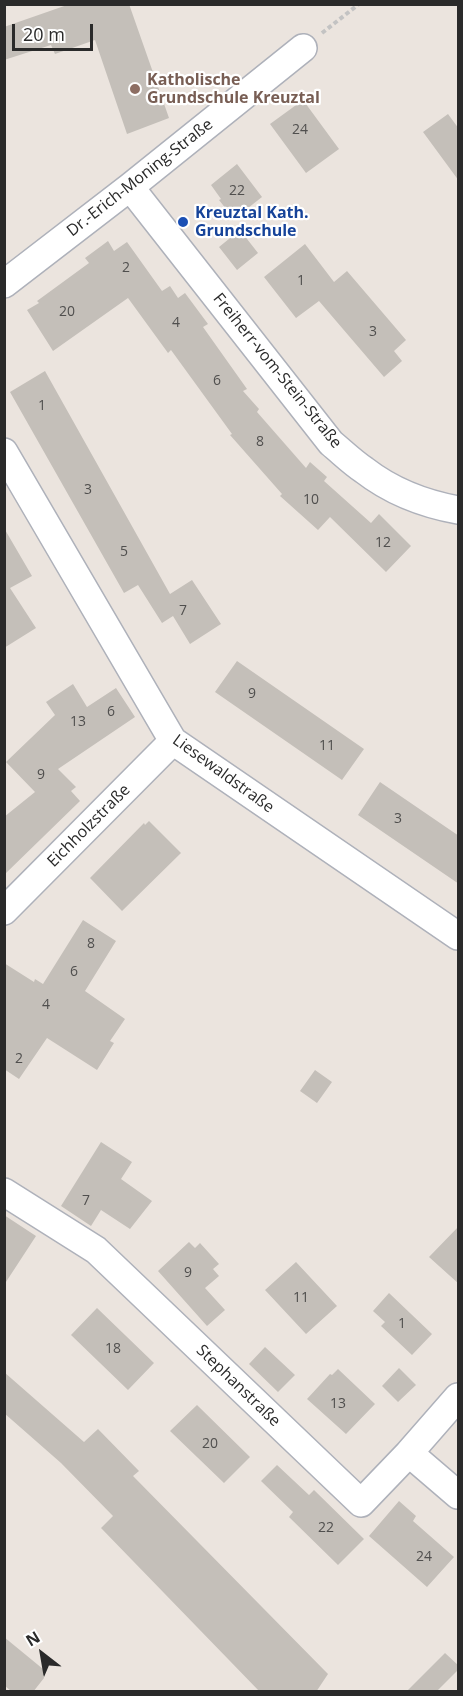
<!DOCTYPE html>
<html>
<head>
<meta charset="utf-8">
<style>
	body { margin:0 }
	#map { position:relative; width:463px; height:1696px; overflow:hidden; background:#ebe4de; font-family:"Open Sans",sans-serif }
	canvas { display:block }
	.frame { position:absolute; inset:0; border:6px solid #2a2a2a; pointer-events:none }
	.north { position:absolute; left:12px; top:1624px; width:60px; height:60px; -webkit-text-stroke:4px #fff; paint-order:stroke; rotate:329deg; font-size:16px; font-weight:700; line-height:24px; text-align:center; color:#2a2a2a }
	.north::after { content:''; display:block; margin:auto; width:21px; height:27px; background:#2a2a2a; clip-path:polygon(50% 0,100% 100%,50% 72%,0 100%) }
	.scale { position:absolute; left:12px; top:24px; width:81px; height:27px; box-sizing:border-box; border:3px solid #2a2a2a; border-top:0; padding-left:8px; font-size:18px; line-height:21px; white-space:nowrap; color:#2a2a2a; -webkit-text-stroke:4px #fff; paint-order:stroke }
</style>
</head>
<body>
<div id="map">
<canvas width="463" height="1696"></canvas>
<div class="frame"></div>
<div class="north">N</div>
<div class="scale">20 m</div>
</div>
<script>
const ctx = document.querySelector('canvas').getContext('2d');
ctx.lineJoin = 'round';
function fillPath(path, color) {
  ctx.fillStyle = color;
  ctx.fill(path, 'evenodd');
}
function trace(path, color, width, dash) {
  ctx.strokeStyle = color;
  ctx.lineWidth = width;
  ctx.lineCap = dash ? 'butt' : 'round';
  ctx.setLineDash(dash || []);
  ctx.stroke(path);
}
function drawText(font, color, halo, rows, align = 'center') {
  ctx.font = font + ' "Open Sans",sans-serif';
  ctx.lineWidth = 4.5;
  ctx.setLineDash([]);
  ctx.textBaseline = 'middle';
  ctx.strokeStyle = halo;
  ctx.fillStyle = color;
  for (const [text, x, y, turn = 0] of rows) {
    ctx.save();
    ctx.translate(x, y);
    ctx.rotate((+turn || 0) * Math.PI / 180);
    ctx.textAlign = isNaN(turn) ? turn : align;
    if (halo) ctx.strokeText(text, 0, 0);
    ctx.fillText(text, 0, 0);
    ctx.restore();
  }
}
fillPath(new Path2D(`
	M70 4H129L169 118 127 134 95 40 55 54 51 45 4 60V27Z
	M303 100 339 149 306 173 270 124Z
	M448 114 459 129V181L423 132Z
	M237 164 262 197 234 219 219 200 221 199 211 185Z
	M240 230 258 253 237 270 219 247Z
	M108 241 114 251 127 242 162 291 170 286 178 298 185 293 208 324 203 327 247 389 243 391 259 409 257 412 306 468 310 462 327 477 324 481 371 523 379 514 411 546 386 572 330 517 318 530 280 496 282 494 230 435 232 434 171 350 168 353 128 298 53 351 27 310 39 303 37 301 89 263 85 258Z
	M305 244 334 282 347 271 406 340 394 351 402 361 384 377 319 301 296 318 264 277Z
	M45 371 170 594 192 580 221 624 190 644 173 616 162 623 138 585 124 593 10 392Z
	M4 528 32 576 10 588 36 628 4 648Z
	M237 661 364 749 342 780 215 692Z
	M73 684 87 707 116 688 135 717 58 769 76 787 71 791 80 801 4 875V817L35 792 6 762 55 715 46 702Z
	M380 782 459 836V884L358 815Z
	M149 821 181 853 122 911 90 878 144 823 145 825Z
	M83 920 116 941 85 991 125 1019 110 1041 114 1043 97 1070 47 1038 19 1079 4 1069V963L34 982 35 979 43 984Z
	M315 1070 332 1082 317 1103 300 1091Z
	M101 1142 132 1162 121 1179 152 1201 130 1229 101 1210 91 1226 61 1206Z
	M4 1215 36 1236 4 1285Z
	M459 1226V1284L429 1257Z
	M189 1242 195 1248 200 1243 219 1264 213 1269 219 1276 205 1288 225 1310 207 1326 158 1271Z
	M296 1262 337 1306 306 1334 265 1290Z
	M389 1293 432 1334 412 1355 381 1326 385 1322 373 1311Z
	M97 1308 154 1363 128 1390 71 1335Z
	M265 1347 295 1375 278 1392 249 1364Z
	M399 1368 416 1385 398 1402 382 1386Z
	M338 1369 375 1404 346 1434 307 1399 330 1374 332 1375Z
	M4 1372 84 1442 98 1429 139 1471 133 1476 328 1674 316 1692H260L101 1528 113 1516 61 1463 4 1413Z
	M197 1405 250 1457 224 1483 170 1431Z
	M277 1465 309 1495 314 1490 364 1539 338 1565 289 1517 293 1512 261 1481Z
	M399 1501 416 1516 413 1521 454 1557 427 1587 369 1536Z
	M4 1637 43 1669 44 1678 33 1692H12L4 1685Z
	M445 1653 459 1666V1669L436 1692H406Z`), '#c4bfb9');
const minor = new Path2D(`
	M130 187 331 443C342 452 352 462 364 470 391 491 425 504 458 510
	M4 284 130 187 303 48
	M4 452 173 741 458 936
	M4 911 173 741
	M4 1192 96 1250 361 1503 409 1453 458 1495
	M409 1453 458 1397`);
trace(minor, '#aeb1ba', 30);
trace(new Path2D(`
	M322 33 359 4`), '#c3c3c3', 4, [4.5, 3]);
trace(minor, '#fff', 27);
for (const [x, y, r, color] of [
	[135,89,6,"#8d6e63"],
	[183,222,6,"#1a4fb4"]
]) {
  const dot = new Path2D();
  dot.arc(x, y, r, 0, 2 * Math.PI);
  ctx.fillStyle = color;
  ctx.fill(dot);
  trace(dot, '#fff', 2);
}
drawText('14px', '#504f4e', null, [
	["24",300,130],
	["22",237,191],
	["2",126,268],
	["1",301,281],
	["20",67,312],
	["4",176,323],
	["3",373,332],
	["6",217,381],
	["1",42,406],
	["8",260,442],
	["3",88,490],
	["10",311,500],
	["12",383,543],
	["5",124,552],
	["7",183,611],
	["9",252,694],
	["6",111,712],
	["13",78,722],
	["11",327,746],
	["9",41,775],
	["3",398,819],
	["8",91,944],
	["6",74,972],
	["4",46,1005],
	["2",19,1059],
	["7",86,1201],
	["9",188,1273],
	["11",301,1298],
	["1",402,1324],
	["18",113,1349],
	["13",338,1404],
	["20",210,1444],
	["22",326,1528],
	["24",424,1557]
]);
drawText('bold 16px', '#785e54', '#fff', [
	["Katholische",147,80],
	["Grundschule Kreuztal",147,98]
], 'left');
drawText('16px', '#2a2a2a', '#fff', [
	["Dr.-Erich-Moning-Straße",140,178,-38],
	["Freiherr-vom-Stein-Straße",277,371,51],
	["Liesewaldstraße",223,774,36],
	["Eichholzstraße",89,826,-45],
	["Stephanstraße",238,1386,44]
]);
drawText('bold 16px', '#164399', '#fff', [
	["Kreuztal Kath.",195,213],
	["Grundschule",195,231]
], 'left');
</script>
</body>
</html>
